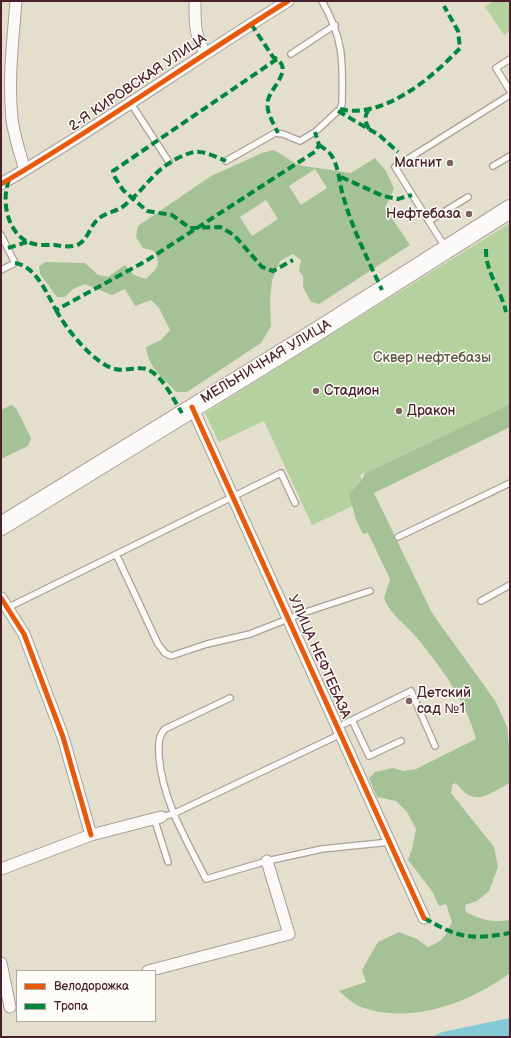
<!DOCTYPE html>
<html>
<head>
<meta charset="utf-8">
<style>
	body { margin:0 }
	#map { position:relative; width:511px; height:1038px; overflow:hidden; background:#e4dfcd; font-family:"Balsamiq Sans",sans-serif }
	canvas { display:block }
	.frame { position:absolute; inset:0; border:2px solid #4a1f2b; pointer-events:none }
	.legend { position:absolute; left:16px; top:970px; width:140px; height:52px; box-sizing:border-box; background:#fdfcf7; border:1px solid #b5a4a5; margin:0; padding:5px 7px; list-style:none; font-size:12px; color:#4a1f2b }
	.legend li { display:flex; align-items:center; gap:8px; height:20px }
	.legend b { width:20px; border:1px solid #b5a4a5 }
</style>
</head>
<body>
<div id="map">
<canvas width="511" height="1038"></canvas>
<div class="frame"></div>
<ul class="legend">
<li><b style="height:5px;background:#e8590c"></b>Велодорожка</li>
<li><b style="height:5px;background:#00873e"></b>Тропа</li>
</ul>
</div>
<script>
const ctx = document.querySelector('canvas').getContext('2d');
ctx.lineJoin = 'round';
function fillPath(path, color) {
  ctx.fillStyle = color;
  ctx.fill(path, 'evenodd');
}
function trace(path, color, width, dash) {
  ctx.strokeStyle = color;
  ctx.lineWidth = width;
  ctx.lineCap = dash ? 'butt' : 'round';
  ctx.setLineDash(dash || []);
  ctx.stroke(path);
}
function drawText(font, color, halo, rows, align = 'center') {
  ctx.font = font + ' "Balsamiq Sans",sans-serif';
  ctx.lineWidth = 3;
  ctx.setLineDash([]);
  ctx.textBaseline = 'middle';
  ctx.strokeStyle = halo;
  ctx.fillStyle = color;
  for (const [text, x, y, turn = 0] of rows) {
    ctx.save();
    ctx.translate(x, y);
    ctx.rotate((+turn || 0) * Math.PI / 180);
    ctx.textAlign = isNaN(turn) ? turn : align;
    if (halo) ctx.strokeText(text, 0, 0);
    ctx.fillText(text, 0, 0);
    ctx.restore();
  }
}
fillPath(new Path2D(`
	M493 1H510V31L504 35 485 7Z
	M510 223V404L360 475 370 498 312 525 264 421 219 442 205 413Z`), '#b4d19f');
fillPath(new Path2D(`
	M274 150 298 165 351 173 375 158 386 171 394 189 385 208 410 245 319 304 311 302 303 287V276L299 271 301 260 293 254 280 261 272 281 270 300 271 326 261 343 187 392H176C163 377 148 368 146 347L161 340 170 330 159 308 151 300 135 306 125 289 112 295 85 284 73 289 65 297H57L40 274 39 267 45 262 85 263 98 275 108 277 125 265 134 275 146 279C157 268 162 266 154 251L143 248 136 237 138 226 211 176 262 153ZM315 169 327 188 301 205 289 186ZM266 200 278 219 252 236 240 217Z
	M510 404V427L374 493 432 613 496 702 507 727 510 756V783C486 795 475 808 456 783L452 785 451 793 494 847 498 867 489 891 477 901 465 905 466 912C481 920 494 923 510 920V973C470 1003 410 1025 361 1007 353 1004 345 996 339 991L366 982 362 970 378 942 399 932 417 939 428 947C443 941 445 937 452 922L446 904 439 906 432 891 408 860 412 849 416 829 407 812 396 801 377 797 369 778 375 772 393 768 404 771 416 769 476 739C466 702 442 668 417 638 405 623 391 616 384 598L390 579 368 533 363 534 356 520 349 494 362 480 365 473Z
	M11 405 16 408 31 438 28 446 1 459V410Z`), '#a5c297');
fillPath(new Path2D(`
	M510 1018V1037H432L442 1032Z`), '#84c9d5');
const lane = new Path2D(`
	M291 54 335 25
	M510 59 496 68 510 91
	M130 102 169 162
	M226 161 275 133 283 134 300 141 315 132 340 109 342 104C343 62 344 39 322 1
	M493 166 510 156
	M429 221 468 197
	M1 235 15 263 1 270
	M445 247 395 167 510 95
	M398 537 510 483
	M116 554 158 644 165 653 171 656 207 644 250 634 303 613 370 591
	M481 601 510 585
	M7 608 281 473 295 503
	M230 698 165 729C157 737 159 746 159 757 163 802 186 839 206 879L267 861 322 849 390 842
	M352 720 369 756 401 741
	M344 724 411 691 435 746
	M161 817 173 814 341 734
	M154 818 168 862`);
const street = new Path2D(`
	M16 1C13 40 8 79 12 119 14 136 20 153 25 170
	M195 1C195 20 194 36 205 52
	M1 184C99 127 191 61 288 1
	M192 407 424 918
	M1 598 24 634 63 737 91 835
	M1 869 91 835 161 817
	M1 963 10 1007
	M148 971 289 934 267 861`);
const primary = new Path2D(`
	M1 526 305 339 510 209`);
trace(lane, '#a9a098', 8);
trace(street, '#a9a098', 13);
trace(primary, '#a9a098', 20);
trace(lane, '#fbfaf8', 5.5);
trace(street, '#fbfaf8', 11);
trace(primary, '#fbfaf8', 18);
trace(new Path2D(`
	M251 24 273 57C296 68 271 87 268 100 265 111 274 124 278 133
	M277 59 113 171 114 176 123 190 147 211 172 215 190 228 220 227 234 235 262 267 273 271 293 260
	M340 109C383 120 433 77 460 48L458 31 444 6
	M338 111 379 135 398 152
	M369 129C364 120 364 115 371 107
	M319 145C325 149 330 152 333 158 340 172 339 184 344 199 353 230 368 260 382 290
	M341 177 383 196 398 199 412 195
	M9 180C1 200 7 232 28 242 36 246 47 245 55 245 62 246 73 248 79 244 87 240 90 227 97 220 105 212 118 212 126 204 147 187 154 169 180 157 187 154 193 151 200 152 209 153 218 158 226 161
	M8 248 27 242
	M486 249C485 271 501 290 506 312
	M15 263C36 266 47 294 56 310L146 261 316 151 319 145 315 132
	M56 310C66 329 94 364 115 369 126 372 139 365 149 370 164 378 173 399 182 413
	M424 918C459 938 470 940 510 933`), '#00873e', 4, [8, 4]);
trace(new Path2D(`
	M1 184C99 127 191 61 288 1
	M192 407 424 918
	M1 598 24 634 63 737 91 835`), '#e8590c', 5);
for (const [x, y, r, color] of [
	[450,163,4,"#806264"],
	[469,214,4,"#806264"],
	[316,391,4,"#806264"],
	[399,411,4,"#806264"],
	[409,701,4,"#806264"]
]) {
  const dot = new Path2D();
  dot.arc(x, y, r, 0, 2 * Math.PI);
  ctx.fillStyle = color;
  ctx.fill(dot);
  trace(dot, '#fdfcf7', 1.5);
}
drawText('14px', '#4a1f2b', '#fdfcf7', [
	["2-Я КИРОВСКАЯ УЛИЦА",138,83,-34],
	["МЕЛЬНИЧНАЯ УЛИЦА",266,362,-31],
	["УЛИЦА НЕФТЕБАЗА",319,657,66]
]);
drawText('14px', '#4a1f2b', '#fdfcf7', [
	["Магнит",442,163,"right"],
	["Нефтебаза",461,214,"right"],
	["Стадион",324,391],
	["Дракон",407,411],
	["Детский",417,693],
	["сад №1",417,709]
], 'left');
drawText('14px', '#615947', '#fdfcf7', [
	["Сквер нефтебазы",432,358]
]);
</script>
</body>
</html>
